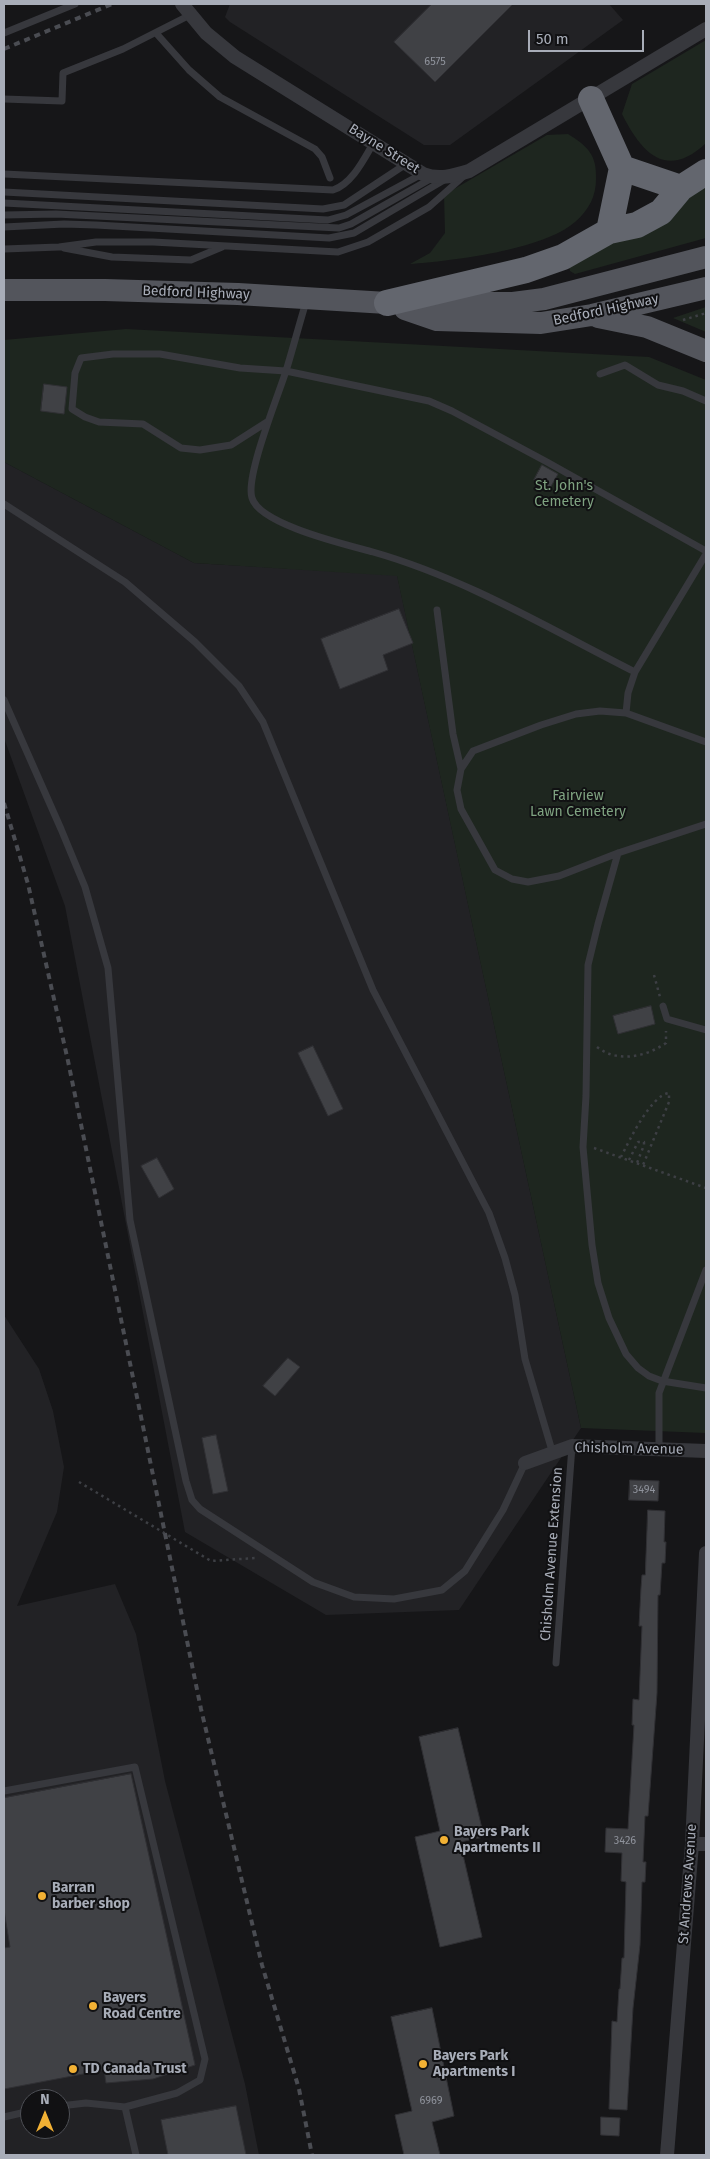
<!DOCTYPE html>
<html>
<head>
<meta charset="utf-8">
<style>
	body { margin:0 }
	#map { position:relative; width:710px; height:2159px; overflow:hidden; background:#161618; font-family:"Fira Sans",sans-serif }
	canvas { display:block }
	.frame { position:absolute; inset:0; border:5px solid #a8adb8; pointer-events:none }
	.north { position:absolute; left:20px; top:2089px; width:50px; height:50px; box-sizing:border-box; background:#111113; border:1px solid #4d4f55; border-radius:50%; rotate:0deg; font-size:14px; font-weight:700; line-height:20px; text-align:center; color:#a8adb8 }
	.north::after { content:''; display:block; margin:auto; width:18px; height:22px; background:#f2b134; clip-path:polygon(50% 0,100% 100%,50% 72%,0 100%) }
	.scale { position:absolute; left:528px; top:30px; width:116px; height:22px; box-sizing:border-box; border:2px solid #a8adb8; border-top:0; padding-left:6px; font-size:15px; line-height:18px; white-space:nowrap; color:#a8adb8; -webkit-text-stroke:4px #111113; paint-order:stroke }
</style>
</head>
<body>
<div id="map">
<canvas width="710" height="2159"></canvas>
<div class="frame"></div>
<div class="north">N</div>
<div class="scale">50 m</div>
</div>
<script>
const ctx = document.querySelector('canvas').getContext('2d');
ctx.lineJoin = 'round';
function fillPath(path, color) {
  ctx.fillStyle = color;
  ctx.fill(path, 'evenodd');
}
function trace(path, color, width, dash) {
  ctx.strokeStyle = color;
  ctx.lineWidth = width;
  ctx.lineCap = dash ? 'butt' : 'round';
  ctx.setLineDash(dash || []);
  ctx.stroke(path);
}
function drawText(font, color, halo, rows, align = 'center') {
  ctx.font = font + ' "Fira Sans",sans-serif';
  ctx.lineWidth = 4;
  ctx.setLineDash([]);
  ctx.textBaseline = 'middle';
  ctx.strokeStyle = halo;
  ctx.fillStyle = color;
  for (const [text, x, y, turn = 0] of rows) {
    ctx.save();
    ctx.translate(x, y);
    ctx.rotate((+turn || 0) * Math.PI / 180);
    ctx.textAlign = isNaN(turn) ? turn : align;
    if (halo) ctx.strokeText(text, 0, 0);
    ctx.fillText(text, 0, 0);
    ctx.restore();
  }
}
fillPath(new Path2D(`
	M230 4H609L623 20 450 145H424L230 22 225 17Z
	M4 462 194 563 397 575 581 1428 459 1610 326 1615 185 1532 65 906 4 738Z
	M4 1315 39 1369 53 1411 64 1467 57 1512 17 1606 115 1584 136 1634 165 1781 245 2084 259 2155H4ZM30 2099H60V2129H30Z`), '#222225');
fillPath(new Path2D(`
	M706 40V143C666 181 641 152 622 114L632 84Z
	M568 134C587 146 597 154 596 179 596 196 589 210 575 222 543 250 452 261 410 264L430 253 445 233 444 195 547 135Z
	M706 182V238L575 274 570 271 569 266Z
	M706 307V332L673 318Z
	M126 329 649 357 706 380V1433L581 1428 397 576 194 563 4 462V340Z`), '#1e261f');
const building = new Path2D(`
	M432 4H513L435 82 394 42Z
	M44 384 67 387 64 414 41 411Z
	M542 465 558 474 550 488 534 480Z
	M399 609 413 643 383 655 388 670 340 689 321 639Z
	M651 1006 655 1024 618 1034 613 1016Z
	M313 1046 343 1109 328 1116 298 1053Z
	M157 1158 174 1189 159 1198 141 1166Z
	M288 1358 300 1367 275 1396 263 1386Z
	M216 1435 228 1491 213 1494 202 1438Z
	M630 1480 659 1481 658 1501 629 1500Z
	M648 1510 665 1511 664 1542H666L665 1563H662L660 1595H658L657 1693 648 1816H645L643 1862H646L645 1882H642L640 1945 633 2008 627 2110 609 2109 612 2021 617 2022 619 1989H620L622 1958H624L626 1882 621 1881 622 1853 605 1852 606 1828 628 1829 634 1725H632L633 1699 639 1700 642 1626H639L641 1588 642 1575H645Z
	M458 1728 484 1837 460 1842 482 1937 440 1947 415 1837 440 1831 419 1737Z
	M131 1774 195 2065 153 2079 106 2083 104 2070 4 2089V1948L10 1947 4 1910V1798Z
	M432 2008 454 2116 432 2122 440 2155H404L395 2115 412 2111 391 2017Z
	M236 2106 246 2155H168L161 2120Z
	M601 2117 620 2118 619 2136 601 2135Z`);
fillPath(building, '#404145');
trace(building, '#303034', 1);
trace(new Path2D(`
	M683 320 706 313
	M654 975 660 997
	M597 1047C617 1063 646 1057 666 1043V1031
	M594 1148 706 1188
	M621 1157C629 1141 651 1095 669 1093V1102L643 1165
	M629 1160 638 1142H644V1145L637 1163
	M79 1482 211 1561 255 1558`), '#3d3f44', 2.5, [2.5, 4]);
trace(new Path2D(`
	M4 33 75 4
	M156 33 189 70 220 97 315 149 322 157 330 178
	M4 99 62 101 63 73 123 49 190 15
	M4 174 333 190C352 184 364 159 374 142
	M4 192 323 209 344 205 406 164
	M4 203 328 220 346 215 422 174
	M4 215 56 214 339 228 351 224 432 178
	M4 227 64 224 96 225 329 238 354 233 444 180
	M64 248 112 257 191 260 222 247
	M4 249 59 247 96 242H153L338 252 368 242 429 207 465 175
	M306 302C299 325 293 348 286 371 278 396 245 477 252 498 260 525 348 545 373 552 465 578 550 629 635 672L706 554
	M600 374 625 365 658 385 683 391 706 401
	M267 422 231 445 200 450 181 448 143 424 99 422 85 417 72 409 75 373 81 358 113 354H160L240 368 286 371 429 401 452 411 547 462 706 551
	M4 504 125 582 195 642 239 686 263 722 373 990 489 1213 505 1258 515 1295 525 1359 553 1454
	M437 610 453 734 461 769
	M4 700 61 829 85 887 108 968 130 1220 186 1481 192 1500 200 1509 313 1582 354 1597 394 1599 442 1590 465 1571 503 1510 525 1463
	M626 713 628 693 635 672
	M706 742 626 713 600 711 576 714 541 725 473 751 461 769 457 790 461 809 495 870 512 879 528 882 559 876 618 853 706 824
	M618 853 598 924 588 965 586 1096 583 1147 592 1245 598 1283 609 1318 626 1354 638 1368 649 1376 662 1381 706 1388
	M663 1006 667 1019 706 1030
	M659 1449V1393L706 1270
	M556 1663 572 1446
	M4 1791 135 1767 205 2059 200 2080 177 2093 125 2107
	M60 2106 86 2103 125 2107 136 2155
	M4 2117 30 2111`), '#37383d', 7);
trace(new Path2D(`
	M182 4 206 33 235 57 423 174C439 180 453 176 469 171L706 29
	M525 1463 572 1446 706 1451
	M692 1844H706
	M667 2155 692 1844 706 1553`), '#37383d', 14);
trace(new Path2D(`
	M4 290H105L238 294 387 303H513L544 299 706 257
	M405 309 437 320 541 323 592 315 706 288
	M598 317 647 327 706 351`), '#53555c', 22);
trace(new Path2D(`
	M591 99 622 168 609 231
	M622 168 681 188
	M387 303 526 270 563 257 609 231 637 225 661 212 681 188 706 172`), '#63666e', 26);
trace(new Path2D(`
	M4 49 112 4
	M4 803 28 884 68 1061 201 1709 262 1965 299 2089 312 2155`), '#4a4c52', 4, [6, 5]);
for (const [x, y, r, color] of [
	[444,1840,5,"#f2b134"],
	[42,1896,5,"#f2b134"],
	[93,2006,5,"#f2b134"],
	[423,2064,5,"#f2b134"],
	[73,2069,5,"#f2b134"]
]) {
  const dot = new Path2D();
  dot.arc(x, y, r, 0, 2 * Math.PI);
  ctx.fillStyle = color;
  ctx.fill(dot);
  trace(dot, '#111113', 2);
}
drawText('11px', '#8e929b', null, [
	["6575",435,62],
	["3494",644,1490],
	["3426",625,1841],
	["6969",431,2101]
]);
drawText('14px', '#a8adb8', '#111113', [
	["Bayne Street",384,149,32],
	["Bedford Highway",196,293,2],
	["Bedford Highway",606,310,-12],
	["Chisholm Avenue",629,1449,1],
	["Chisholm Avenue Extension",552,1554,-86],
	["St Andrews Avenue",688,1884,-86]
]);
drawText('14px', '#7fa381', '#111113', [
	["St. John's",564,486],
	["Cemetery",564,502],
	["Fairview",578,796],
	["Lawn Cemetery",578,812]
]);
drawText('bold 14px', '#a8adb8', '#111113', [
	["Bayers Park",454,1832],
	["Apartments II",454,1848],
	["Barran",52,1888],
	["barber shop",52,1904],
	["Bayers",103,1998],
	["Road Centre",103,2014],
	["Bayers Park",433,2056],
	["Apartments I",433,2072],
	["TD Canada Trust",83,2069]
], 'left');
</script>
</body>
</html>
